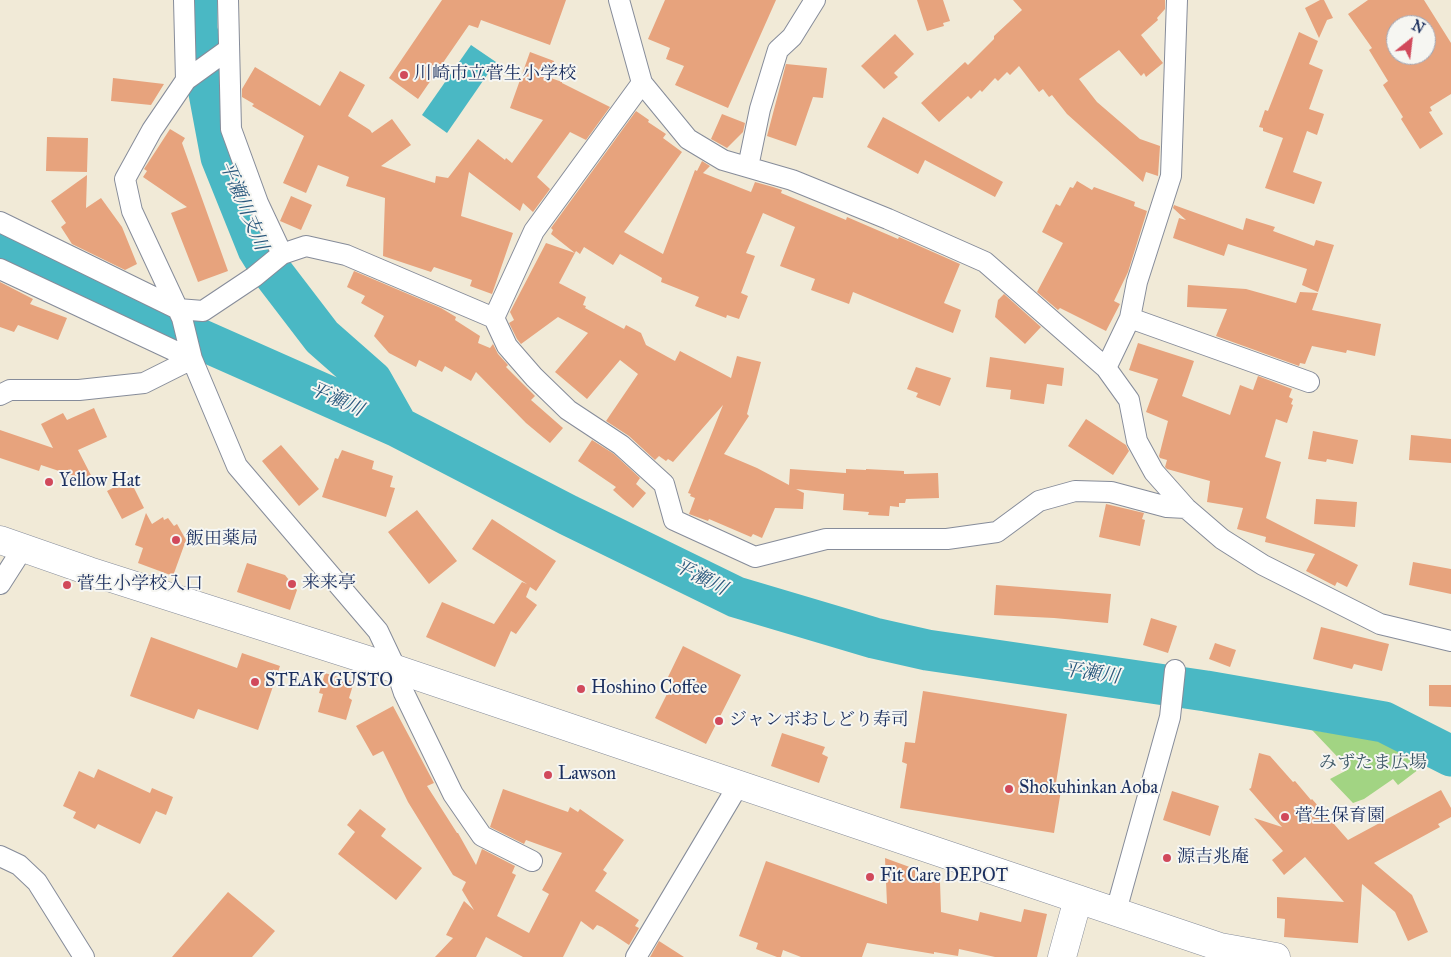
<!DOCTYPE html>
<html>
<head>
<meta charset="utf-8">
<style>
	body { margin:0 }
	#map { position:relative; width:1451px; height:957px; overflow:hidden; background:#f1ead7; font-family:"IM FELL Great Primer",serif }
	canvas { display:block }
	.north { position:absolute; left:1386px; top:15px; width:50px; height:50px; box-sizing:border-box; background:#f6f6f2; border:1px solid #9ea6b7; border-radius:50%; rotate:29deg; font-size:14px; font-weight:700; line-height:20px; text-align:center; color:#1b2f5e }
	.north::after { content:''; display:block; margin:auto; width:18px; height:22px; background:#d1495b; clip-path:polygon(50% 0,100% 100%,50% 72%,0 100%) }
</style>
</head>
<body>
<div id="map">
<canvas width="1451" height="957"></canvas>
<div class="north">N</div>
</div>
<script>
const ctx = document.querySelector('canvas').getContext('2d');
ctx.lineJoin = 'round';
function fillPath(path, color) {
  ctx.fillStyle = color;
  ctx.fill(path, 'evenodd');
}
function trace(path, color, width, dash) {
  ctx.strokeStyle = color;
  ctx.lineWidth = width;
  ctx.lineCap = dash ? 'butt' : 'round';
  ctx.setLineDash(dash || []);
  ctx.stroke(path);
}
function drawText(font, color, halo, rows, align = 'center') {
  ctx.font = font + ' "IM FELL Great Primer","Noto Serif JP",serif';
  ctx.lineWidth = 4;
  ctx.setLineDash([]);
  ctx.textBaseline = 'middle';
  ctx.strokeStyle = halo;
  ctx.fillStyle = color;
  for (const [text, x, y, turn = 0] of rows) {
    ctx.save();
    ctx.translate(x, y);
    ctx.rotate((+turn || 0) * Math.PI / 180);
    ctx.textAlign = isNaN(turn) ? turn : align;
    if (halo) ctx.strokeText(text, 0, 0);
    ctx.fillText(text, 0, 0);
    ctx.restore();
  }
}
fillPath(new Path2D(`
	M1312 730 1403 744 1431 760 1398 785 1393 779 1364 799 1353 803 1330 779 1349 769Z`), '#a2d483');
fillPath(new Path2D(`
	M471 45 496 62 447 133 422 115Z`), '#4ab8c4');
trace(new Path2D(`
	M197 0V29L221 157 258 249 273 273 322 337 372 381 398 427
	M0 241 152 318 398 427 568 515 736 597 874 638 927 650 1206 691 1384 722 1451 756`), '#4ab8c4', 41);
fillPath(new Path2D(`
	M442 0H566L550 45 481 20 478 28 469 25 418 99 389 78Z
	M665 0H776L728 108 675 85 684 66 666 59 670 48 648 39Z
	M917 0H943L950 21 943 23 944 26 927 31Z
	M1013 0H1165V9L1157 18 1158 20 1141 35 1163 63 1146 77 1144 73 1141 76 1119 50 1079 79 1097 102 1140 139 1160 146 1158 176 1146 172 1143 182 1067 114 1052 95 1049 97 1043 89 1039 92 1019 66 1010 75 1007 72 998 81 995 78 982 92 980 90 971 99 968 96 939 122 921 103 965 62 968 65 994 39V36L1022 10Z
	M1320 0H1324L1333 18 1327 20 1319 38 1305 8Z
	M1368 0H1424L1451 43V94L1430 107 1432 111 1429 112 1443 134 1420 149 1401 119 1403 117 1383 85 1388 81 1369 50 1372 48 1348 14ZM1396 25H1426V55H1396Z
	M1299 32 1318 41 1309 64 1323 70 1309 109 1324 114 1317 135 1307 131 1293 172 1322 182 1314 204 1265 188 1283 138 1263 131V128L1259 127 1265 110 1268 111Z
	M895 34 914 54 894 73 898 77 884 89 861 66Z
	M530 52 554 61 548 77 562 82V83L610 107 586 140 570 132 537 177 550 189 533 212 523 203 520 211 469 172 461 216 513 233 492 294 470 286 472 280 434 267 431 272 383 256 385 198 346 186 349 177 318 165 306 193 283 183 304 136 252 106 254 104 242 97V89L255 67 320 106 340 71 365 85 348 116 370 130 372 133 392 119 411 145 381 166 435 183 436 176 448 178 478 139 505 160 506 158 512 163 543 120 510 108Z
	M786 64 827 68 823 98 813 97 796 146 767 136Z
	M113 78 164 84 151 105 111 101Z
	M636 111 649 120 648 122 666 134 663 138 682 152 624 232 663 254 695 170 697 171 702 161 710 166 703 173 751 192 755 182 773 187 782 190 781 193 846 220 847 217 898 239 899 237 960 264 944 303 961 310 953 333 853 292 849 304 811 290 815 279 780 266 795 227 763 213 746 253 755 256 741 293 748 296 739 319 727 315 726 318 695 306 699 297 661 282 662 278 620 254 613 265 584 247 580 254 576 251 559 283 586 297 583 305 586 306 585 308 624 329 626 325 641 333 646 345 675 361 680 351 731 378 737 356 761 362 747 414 749 416 724 454 757 468 789 485 790 469 846 473V469L866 470V469L904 471V474L938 473 939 498 906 499 905 503H899V507L890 506 889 516 868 515 869 512 843 510 844 494 796 489 804 493 803 509 775 508 762 538 753 534 751 537 709 519 708 521 689 514 695 498 690 496 691 494 688 493 723 405 673 462 668 459 666 461 659 456 655 460 629 436 606 421 638 374 620 360 587 399 555 372 588 333 558 317 521 344 517 339 509 323 514 320 510 312 546 243 575 253 551 234 553 230 551 228Z
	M722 114 745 123 743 132 727 148 711 139Z
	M883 117 1003 182 995 197 925 160 918 174 867 147Z
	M170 129 185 138 182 143 228 271 198 282 171 213 187 207 143 177 147 171 144 169Z
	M47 137 88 138 87 172 46 171Z
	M87 175 86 208 101 198 122 227 137 264 125 270 72 244 61 227 66 223 51 201Z
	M1077 181 1092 190 1094 187 1135 202 1134 206 1147 211 1128 272 1114 301 1120 304 1106 331 1060 308 1058 310 1037 292 1063 243 1042 232 1056 204 1060 206 1070 187 1073 188Z
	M291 196 312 205 301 230 280 221Z
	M1174 205 1243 230 1246 218 1275 227 1273 231 1314 246 1316 240 1334 245 1318 292 1302 285 1307 269 1228 244 1224 256 1173 238 1179 218 1186 220 1173 208Z
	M354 271 441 308 456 317 455 320 480 336 478 343 490 348 493 344 498 354 508 365 506 367 535 396 531 400 563 428 550 443 526 423 476 372 471 381 445 366 442 372 419 360 416 367 389 353 374 336 384 316 361 303 365 296 347 287Z
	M0 282 33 299 30 304 67 318 58 340 18 325 14 332 0 327Z
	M1188 285 1246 289 1296 303 1300 292 1318 293 1312 310 1381 324 1375 356 1347 350 1346 353 1312 346 1305 364 1300 363 1299 366 1216 336 1227 309 1187 307Z
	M1004 294 1041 327 1025 344 995 317 998 300Z
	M1138 343 1194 361 1182 396 1230 415 1240 385 1253 390 1258 376 1292 389 1289 397 1293 399 1291 404 1293 405 1287 423 1276 419 1265 457 1281 462 1266 518 1358 565 1347 587 1337 582 1335 586 1306 571 1315 554 1265 542 1266 537 1237 529 1243 508 1207 502 1210 481 1167 469 1165 467 1167 460 1160 458 1159 456 1168 421 1146 412 1158 379 1129 370Z
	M990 357 1064 368 1062 386 1047 384 1044 404 1010 399 1011 390 986 387Z
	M916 367 951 378 940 406 916 397 918 393 907 389Z
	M94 408 107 437 78 450 95 483 41 465 39 471 0 458V430L53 448 41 424 63 413 67 420Z
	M1086 419 1126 445 1129 451 1113 475 1068 446Z
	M1313 431 1358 440 1353 464 1327 459 1326 462 1308 459Z
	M1411 435 1451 439V463L1409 460Z
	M592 440 614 454 640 478 636 484 646 493 633 508 613 490 616 487 578 461Z
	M281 445 319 489 299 506 262 461Z
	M342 450 374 461 372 469 393 476 390 487 395 488 386 517 322 497 335 458 338 459Z
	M124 482 127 488 133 486 144 508 122 519 107 491Z
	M1316 499 1357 502 1355 527 1314 524Z
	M1106 504 1144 513 1142 519 1145 520 1140 546 1099 537Z
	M417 510 457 561 429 584 388 532Z
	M146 513 152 524 163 517 164 520 168 518 174 526 177 524 186 540 173 576 138 563 143 548 135 545Z
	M492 519 556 561 536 591 530 587 526 597 537 605 516 634 511 631 495 667 426 637 442 602 494 624 522 582 527 584 472 549Z
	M1413 562 1451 569V594L1409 585Z
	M247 563 285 575 297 590 290 610 237 592Z
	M996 585 1111 594 1108 623 1054 618 994 615Z
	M1151 618 1177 626 1168 653 1143 645Z
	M1321 627 1389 644 1382 671 1354 664 1352 669 1313 659Z
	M151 637 237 668 242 653 280 666 258 730 198 709 194 719 130 696Z
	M1215 643 1236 650 1230 667 1209 659Z
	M683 646 741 675 706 744 655 718 674 680 668 677Z
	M325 673 354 682 349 698 352 700 346 720 318 712 323 694 319 693Z
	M1429 685H1451V707L1429 706Z
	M923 691 1067 714 1056 783 1062 784 1054 833 900 808 907 764 902 762 905 742 915 743Z
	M393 706 434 783 427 786 457 833H458L476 865 482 849 515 866 512 873 516 875 497 916 529 933 549 894 542 890 562 853 526 840 524 844 490 827 503 789 568 812 570 807 578 812 580 809 624 840 603 870 607 873 595 891 639 920 635 926 639 928 629 945 602 927 597 925 593 930 581 921 563 957H523L486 937 476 957H435L453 938 446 935 464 901 474 910 462 890 466 882 453 875 408 802 383 751 373 756 356 726Z
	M782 733 825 747 822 754 828 757 819 783 771 766Z
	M1259 753 1270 756 1293 782 1295 781 1311 800 1312 799 1348 840 1441 790 1451 808V817L1438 824 1440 827 1374 863 1412 895 1428 932 1408 941 1395 912 1362 884 1358 943 1284 937 1285 919 1277 918V897L1344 902 1305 857 1284 875 1272 860 1283 851 1254 818 1282 827 1249 789 1251 788Z
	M98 769 150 793 152 788 173 797 166 815 156 811 140 844 98 824 95 829 73 818 76 812 63 806 79 771 94 778Z
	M1172 791 1219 806 1210 836 1163 820Z
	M360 809 386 829 381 836 422 868 396 900 338 854 355 832 347 825Z
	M885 858 915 869V882H940L941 912 978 921 980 912 1021 922 1024 909 1047 914 1037 957H995L959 949 958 956 934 952V954L867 943 862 957H801L783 950 781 957H777L756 949 758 943 739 936 766 861 887 904Z
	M228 892 275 931 252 957H172Z
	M659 941 684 957H650Z`), '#e7a37d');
const street = new Path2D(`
	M184 0 186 80
	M228 0 231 129 258 203 282 254
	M619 0 642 83 688 139 723 160 792 180 888 219 985 262 1106 368 1129 400 1137 441 1154 472 1186 508 1222 539 1263 565 1380 624 1451 641
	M229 49 186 80 152 130 125 179 132 211 182 318 192 359 237 466 378 631 396 669 404 693 453 794 482 836 532 861
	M748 167 760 109 778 50 792 37 815 0
	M0 222 178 309 203 311 254 277 282 254 306 246 346 255 494 318 507 346 534 377 568 410 621 445 664 484 674 520 755 557 826 539H947L997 532 1039 501 1075 491 1111 492 1167 507 1186 508
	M0 269 192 359
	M494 318 534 231 642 83
	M1130 318 1309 382
	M1106 368 1130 318 1137 282 1171 176 1177 0
	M0 395 10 390H79L144 383 192 359
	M0 584 23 548
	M0 856 19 865 37 882 84 957
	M1116 911 1170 717 1175 670
	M636 957 739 784`);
const secondary = new Path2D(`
	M0 540 89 571 396 669 1220 947 1276 957
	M1062 957 1078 899`);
trace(street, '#868c9a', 22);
trace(secondary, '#868c9a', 29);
trace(street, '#fff', 20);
trace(secondary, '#fff', 28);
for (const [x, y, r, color] of [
	[404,75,5,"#d1495b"],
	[49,482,5,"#d1495b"],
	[176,540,5,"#d1495b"],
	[292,584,5,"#d1495b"],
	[67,585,5,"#d1495b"],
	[255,682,5,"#d1495b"],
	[581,689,5,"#d1495b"],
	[719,721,5,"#d1495b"],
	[548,775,5,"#d1495b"],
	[1009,789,5,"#d1495b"],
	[1285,817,5,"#d1495b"],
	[1167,858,5,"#d1495b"],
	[870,877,5,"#d1495b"]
]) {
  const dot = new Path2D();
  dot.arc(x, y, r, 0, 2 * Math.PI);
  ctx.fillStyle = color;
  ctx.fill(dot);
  trace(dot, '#f6f6f2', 2);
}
drawText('18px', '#1b2f5e', '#f6f6f2', [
	["川崎市立菅生小学校",414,75],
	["Yellow Hat",59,482],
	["飯田薬局",186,540],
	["来来亭",302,584],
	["菅生小学校入口",77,585],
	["STEAK GUSTO",265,682],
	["Hoshino Coffee",591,689],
	["ジャンボおしどり寿司",729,721],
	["Lawson",558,775],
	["Shokuhinkan Aoba",1019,789],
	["菅生保育園",1295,817],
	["源吉兆庵",1177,858],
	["Fit Care DEPOT",880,877]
], 'left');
drawText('18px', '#3d5867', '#f6f6f2', [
	["みずたま広場",1373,764]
]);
drawText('italic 19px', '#29587d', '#f6f6f2', [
	["平瀬川支川",243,206,67],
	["平瀬川",336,400,24],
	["平瀬川",700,578,27],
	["平瀬川",1091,674,8]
]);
</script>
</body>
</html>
